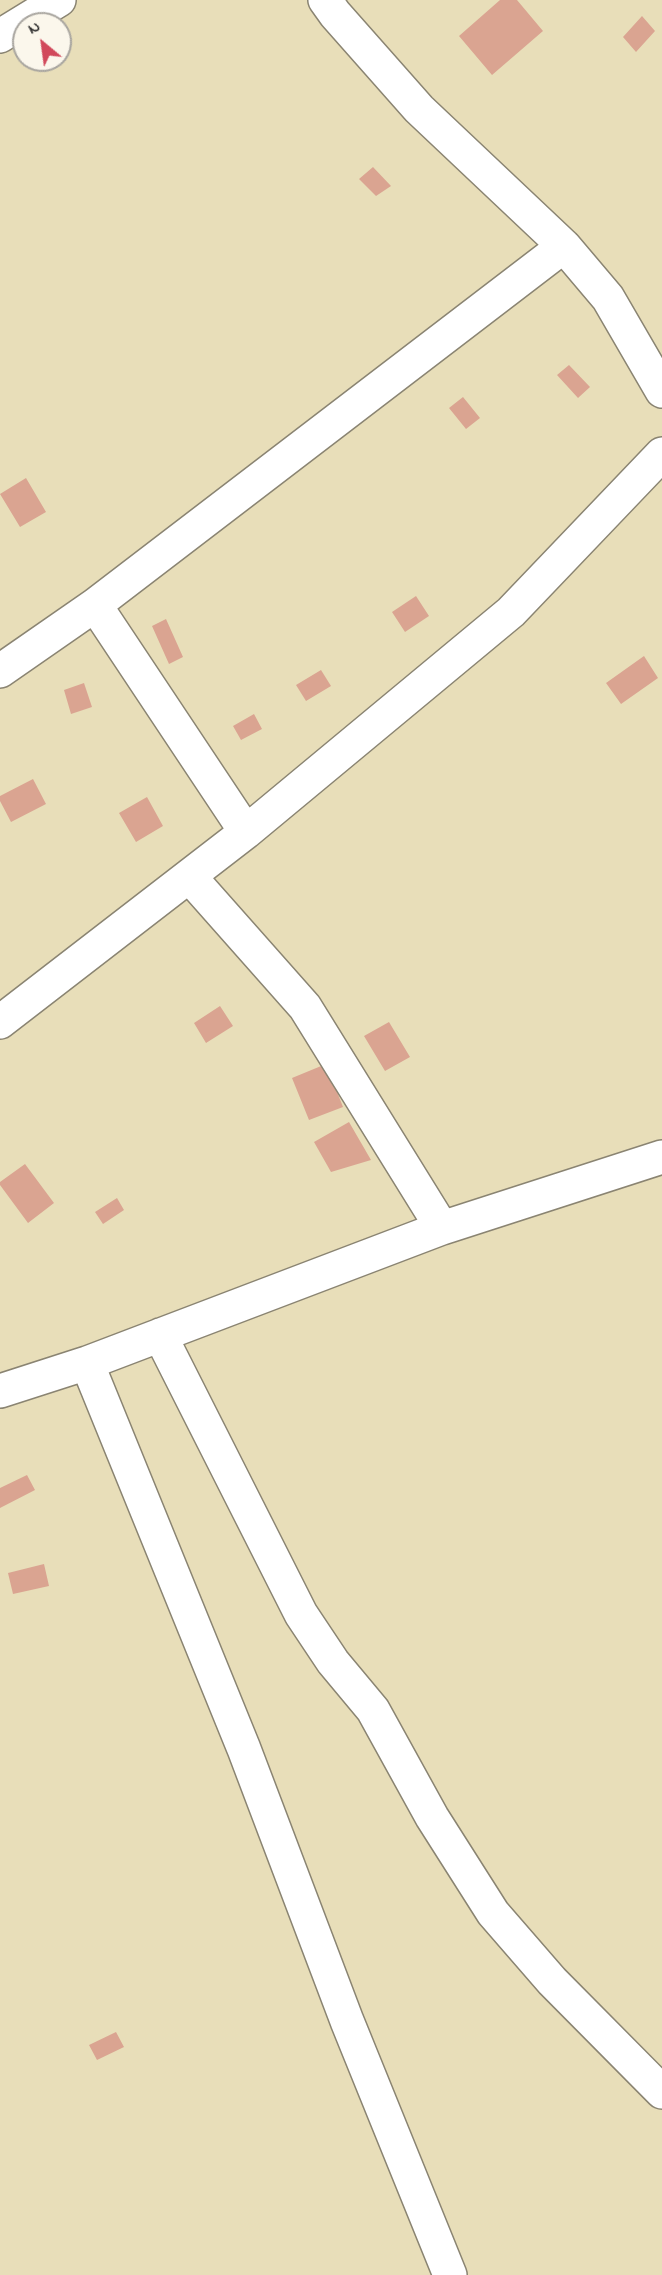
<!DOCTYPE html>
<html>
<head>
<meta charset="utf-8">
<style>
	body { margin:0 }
	#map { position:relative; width:662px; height:2275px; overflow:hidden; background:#e8deb9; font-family:"Indie Flower",sans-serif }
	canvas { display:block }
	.north { position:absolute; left:12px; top:12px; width:60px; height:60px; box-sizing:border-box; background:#fbf7ec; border:2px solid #a8a59f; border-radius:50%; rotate:331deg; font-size:16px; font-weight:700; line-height:24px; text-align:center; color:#2b2b2b }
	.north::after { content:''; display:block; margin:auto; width:21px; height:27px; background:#d1495b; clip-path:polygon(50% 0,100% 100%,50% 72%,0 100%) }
</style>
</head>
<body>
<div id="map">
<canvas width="662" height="2275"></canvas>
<div class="north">N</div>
</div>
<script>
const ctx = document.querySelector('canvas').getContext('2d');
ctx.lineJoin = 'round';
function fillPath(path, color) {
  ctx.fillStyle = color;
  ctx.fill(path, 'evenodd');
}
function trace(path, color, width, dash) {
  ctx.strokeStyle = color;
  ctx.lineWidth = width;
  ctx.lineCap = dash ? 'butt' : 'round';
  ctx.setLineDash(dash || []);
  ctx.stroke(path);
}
fillPath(new Path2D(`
	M500 0H517L543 31 492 75 459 36Z
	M642 16 655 31 636 52 623 37Z
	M373 167 391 186 376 196 359 179Z
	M569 365 590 387 578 398 557 375Z
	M463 397 480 418 466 429 449 408Z
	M26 478 46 512 20 527 0 494Z
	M416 596 429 616 405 632 392 612Z
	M166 619 183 657 169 664 152 626Z
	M644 656 658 678 621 704 606 683Z
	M321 670 331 686 306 701 296 685Z
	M84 683 92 707 71 714 64 690Z
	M254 714 262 729 241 740 233 726Z
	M33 779 46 804 11 822 0 801V796Z
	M147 797 163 826 136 842 119 813Z
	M220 1006 233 1026 206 1043 194 1023Z
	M389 1022 410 1057 385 1071 364 1036Z
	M326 1064 343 1107 309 1120 292 1078Z
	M349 1122 371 1160 331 1172 314 1142Z
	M25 1164 54 1203 28 1223 0 1185V1182Z
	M117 1198 124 1210 103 1224 95 1212Z
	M27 1475 35 1490 0 1508V1488Z
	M44 1564 49 1586 13 1594 8 1573Z
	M116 2032 124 2047 97 2060 89 2045Z`), '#daa491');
const minor = new Path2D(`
	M325 0 335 14 419 109 564 246 608 298 662 391
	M0 36 59 0
	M95 605 246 832
	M0 671 95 605 564 246
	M189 876 305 1007 442 1228
	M0 1022 246 832 511 612 662 454
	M160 1335 301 1614 333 1662 373 1710 432 1817 493 1913 552 1981 662 2092
	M87 1363 244 1749 347 2021 450 2275
	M0 1391 87 1363 442 1228 662 1157`);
trace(minor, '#8a8472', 36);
trace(minor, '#fff', 33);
</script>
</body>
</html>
